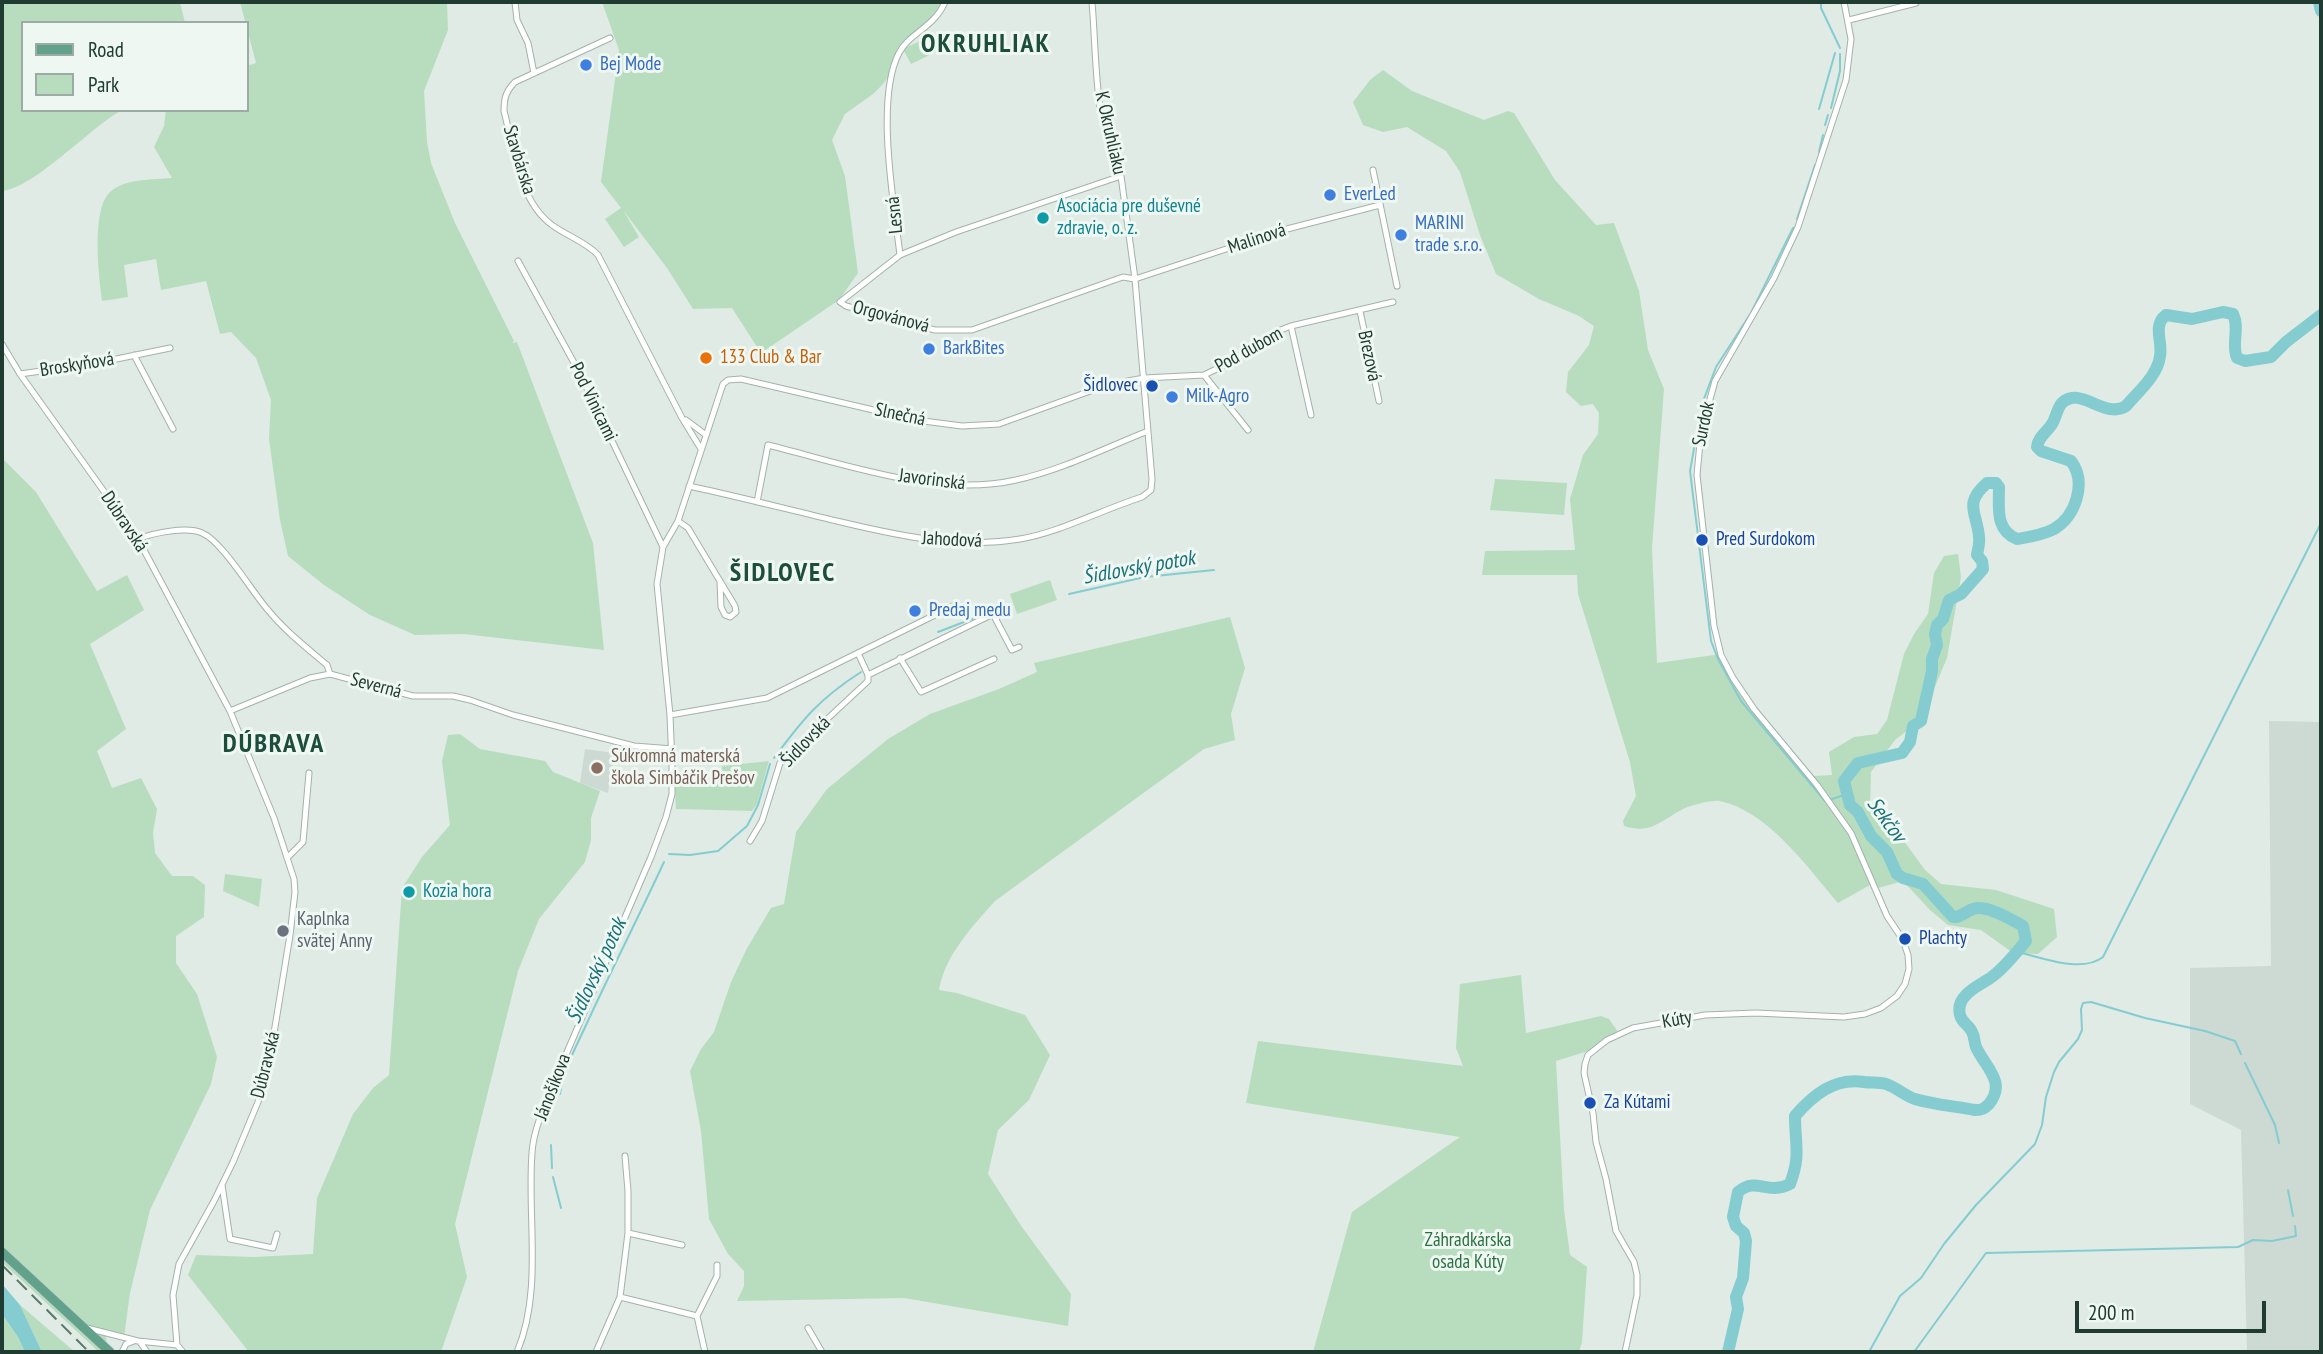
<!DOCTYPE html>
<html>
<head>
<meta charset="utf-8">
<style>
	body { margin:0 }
	#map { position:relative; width:2323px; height:1354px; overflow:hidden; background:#dfebe4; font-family:"PT Sans Narrow",sans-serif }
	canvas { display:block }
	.frame { position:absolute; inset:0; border:4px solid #203b31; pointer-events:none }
	.legend { position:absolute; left:21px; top:21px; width:228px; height:91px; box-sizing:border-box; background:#eff7f3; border:2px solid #9caca5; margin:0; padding:9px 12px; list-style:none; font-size:21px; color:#203b31 }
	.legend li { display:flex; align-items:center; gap:14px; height:35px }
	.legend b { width:35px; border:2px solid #9caca5 }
	.scale { position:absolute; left:2075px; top:1301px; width:191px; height:32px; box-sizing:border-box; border:4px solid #203b31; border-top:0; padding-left:9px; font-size:21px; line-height:24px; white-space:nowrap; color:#203b31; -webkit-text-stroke:5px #eff7f3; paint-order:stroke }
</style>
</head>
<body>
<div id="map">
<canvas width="2323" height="1354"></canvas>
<div class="frame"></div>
<ul class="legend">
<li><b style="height:9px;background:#62a18b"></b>Road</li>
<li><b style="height:19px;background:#b7ddbe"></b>Park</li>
</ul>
<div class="scale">200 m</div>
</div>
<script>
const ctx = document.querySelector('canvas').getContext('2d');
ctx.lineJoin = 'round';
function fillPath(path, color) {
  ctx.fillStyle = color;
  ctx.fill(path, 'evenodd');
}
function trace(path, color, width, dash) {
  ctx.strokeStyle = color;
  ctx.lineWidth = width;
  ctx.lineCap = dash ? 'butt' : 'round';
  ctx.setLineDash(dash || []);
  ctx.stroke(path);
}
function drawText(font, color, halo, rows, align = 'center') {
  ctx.font = font + ' "PT Sans Narrow",sans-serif';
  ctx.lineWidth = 6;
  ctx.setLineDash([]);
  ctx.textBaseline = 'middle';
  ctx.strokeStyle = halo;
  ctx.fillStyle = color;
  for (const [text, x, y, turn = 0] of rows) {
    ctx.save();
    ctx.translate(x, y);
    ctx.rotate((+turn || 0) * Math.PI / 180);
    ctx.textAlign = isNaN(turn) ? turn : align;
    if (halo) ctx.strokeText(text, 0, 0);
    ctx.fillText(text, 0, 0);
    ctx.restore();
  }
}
fillPath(new Path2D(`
	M2269 721 2321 722V1352H2247L2241 1130 2190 1104V968L2271 966Z
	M585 749 614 753 608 793 580 783Z`), '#cddad3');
fillPath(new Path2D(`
	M2 2H180L185 23H23V110H122C88 129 36 187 2 191Z
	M240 2H447L448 30 424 91 427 142 431 163 455 223 514 341 512 343 517 342 593 543 604 650 464 634 415 635 370 615 324 585 288 556 280 520 269 439 271 400 256 358 231 332 220 334 206 281 161 290 156 259 124 265 128 297 102 301C99 277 91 212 109 193 124 178 153 180 172 178L154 147 164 126 166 110H247V66L256 63Z
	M602 2H943L933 20 901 46 894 69 883 84 873 94 845 114 832 140 845 176 858 273 839 300 761 353 732 308 693 309 667 268 623 210 639 237 624 247 605 219 621 208 601 182 619 50Z
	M933 35 940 50 911 64 903 49Z
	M1383 70 1412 91 1484 120 1508 111 1514 113 1555 180 1596 225 1614 223 1639 291 1648 350 1664 389 1652 548 1657 663 1721 654 1753 703 1814 776 1832 775 1829 752 1854 737 1877 734 1887 720 1904 654 1914 634 1928 614 1934 573 1944 556 1958 554 1961 577 1947 658 1921 720 1895 740 1871 772 1870 807 1901 837 1925 870 1941 884 1996 890 2054 909 2057 937 2038 954 2013 953 1981 930 1948 925 1930 910 1903 881 1878 888 1870 885 1838 903C1808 868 1768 811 1720 801 1711 800 1692 805 1683 809 1662 820 1650 835 1624 826L1623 821 1636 796 1630 762 1578 594 1577 575H1482L1485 551 1575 550 1570 499 1583 455 1598 434 1599 413 1593 404 1581 406 1566 392 1568 372 1589 345 1594 326 1579 316 1539 299 1496 274 1480 235 1460 172 1446 151 1407 127 1383 132 1363 125 1353 102 1370 80Z
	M2 458 36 492 97 591 127 575 144 610 90 644 126 729 97 751 112 788 141 778 157 809 153 833 155 853 172 876H193L205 885 204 917 176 936V963L197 994 217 1057 211 1084 150 1210 130 1293 124 1337 106 1333 107 1352H99L2 1262Z
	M1495 479 1567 483 1564 515 1490 510Z
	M1050 580 1057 600 1017 614 1010 594Z
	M1230 617 1245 668 1231 714 1235 740 1204 749 995 901C972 927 945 955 939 990L957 993 1025 1015 1050 1055 1029 1100 998 1130 988 1174 1022 1227 1071 1294 1068 1326 904 1298 737 1301 744 1286V1271L728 1254 709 1219 701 1131 690 1071 701 1049 714 1032 731 982 746 950 771 908 784 904 796 832 827 789 888 739 930 714 999 689 1037 672 1034 663Z
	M460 734 480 749 545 761 553 772 600 791 591 818V840L585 862 539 919 518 971 455 1224 467 1277 441 1352H249L188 1275 196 1255 254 1257 313 1254 317 1198 353 1114 373 1088 389 1075 402 888 422 857 450 825 442 761 448 735Z
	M769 761 757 804 752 811 676 809 675 787 723 783 722 766Z
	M225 874 262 879 259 907 223 891Z
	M1521 975 1526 1033 1601 1016 1609 1019 1618 1032 1610 1035 1591 1050 1556 1061 1564 1210 1570 1255 1587 1267 1582 1342 1579 1352H1313L1352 1212 1460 1137 1246 1103 1258 1041 1463 1066 1456 1048 1460 984Z
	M20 1305 75 1352H42Z
	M2 1314 18 1337 25 1352H2Z`), '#b7ddbe');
fillPath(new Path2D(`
	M2 1284 20 1305 42 1352H25L18 1337 2 1314Z`), '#85ccd1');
trace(new Path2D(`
	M1821 2V8L1840 48
	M1831 108 1840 71V54
	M1819 109 1835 53
	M1825 125 1828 115
	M1819 152 1823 135
	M1797 219 1815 165
	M1793 228 1751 313 1716 367 1702 404 1690 471 1711 641 1718 659 1741 701 1825 801
	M2313 322 2321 324
	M1069 594 1145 577 1214 570
	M938 632 990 612 1005 608
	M774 758C803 719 819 699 861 672
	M1832 799 1847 794
	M669 854 690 855 718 851 747 826 758 805 770 764
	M2017 952C2041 957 2081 974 2103 957L2321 523
	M2245 1063 2275 1125 2279 1143
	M560 1094C563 1070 577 1045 587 1023 612 969 639 916 664 862
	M551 1145 552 1168
	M553 1177 561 1208
	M2288 1190 2293 1216
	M1869 1352 1900 1296 1921 1278 1944 1244 1976 1205 2035 1144 2042 1125 2046 1097 2054 1072 2059 1062 2078 1039 2082 1030 2081 1009 2083 1003 2091 1002 2145 1018 2205 1031 2235 1041 2241 1054
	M1914 1352 1986 1253 2238 1247 2253 1240 2272 1241 2296 1236 2295 1226`), '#85ccd1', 2);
trace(new Path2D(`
	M2319 2 2321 11
	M1728 1352 1738 1309 1736 1297 1743 1278 1746 1241 1744 1233 1736 1226 1733 1217 1738 1192C1757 1176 1766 1196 1790 1184 1801 1155 1795 1145 1795 1116 1813 1095 1835 1077 1864 1082 1871 1083 1879 1082 1886 1084 1896 1087 1905 1096 1915 1099 1935 1105 1955 1106 1975 1110 1982 1110 1984 1109 1989 1104 2007 1082 1985 1067 1976 1047 1974 1042 1975 1037 1972 1032 1969 1025 1962 1023 1960 1015 1958 1007 1961 1000 1966 995 1973 987 1984 983 1993 976 2005 967 2016 953 2026 941L2023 926C2012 920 1986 904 1973 909 1967 911 1963 915 1957 917H1953L1923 884 1903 878 1897 874 1887 852 1871 836 1858 812 1850 805 1844 781 1858 763 1902 753 1910 742 1913 726 1921 721 1932 671V659L1937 645 1935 634 1937 625 1943 619 1949 600 1961 594 1983 569 1982 561 1977 555C1978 549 1980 543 1979 537 1977 512 1963 504 1987 483H1996L1999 487C1999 508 1995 530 2017 539 2029 537 2043 535 2054 529 2076 516 2087 482 2071 461L2041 451 2037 447C2038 437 2047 432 2052 424 2056 418 2057 408 2062 403 2080 385 2105 420 2126 406 2138 392 2158 375 2160 356 2163 341 2152 326 2166 315L2192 319 2223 312 2233 314C2240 328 2231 344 2237 358L2245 361 2271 357 2286 342 2321 315`), '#85ccd1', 12);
const street = new Path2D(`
	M515 2 517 20 528 43 534 73
	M945 2C934 28 909 33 899 53 875 99 894 204 900 255L956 232 1121 176
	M1849 20 1916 3
	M610 38 515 82C506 91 504 98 504 111 514 149 519 201 552 225 567 236 586 242 598 255L682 418 701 449
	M1373 170 1397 286
	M900 255 840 302 846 306 935 330H972L1123 277 1135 279 1287 229 1380 205
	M518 261 578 370 663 547
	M1360 311 1379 401
	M1291 326 1311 415
	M2 344 20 374 138 539 230 711 274 818 294 879 295 892 290 935 268 1070 258 1102 233 1162 214 1201 179 1264 173 1295 177 1345 183 1352
	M134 355 173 429
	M20 374 97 363 170 348
	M1204 375 1248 430
	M686 420 706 435
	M689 486C740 497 790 510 841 522 900 536 959 549 1020 539 1058 533 1104 509 1142 497L1151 490 1152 479 1135 279 1121 176C1115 152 1104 131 1100 107 1095 73 1095 37 1092 2
	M757 502 768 445C845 464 937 498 1016 480 1062 470 1105 448 1148 431
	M678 521 688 528 735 606 736 612 730 617 725 615 721 607 720 581
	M138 539C153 533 187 526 202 533 222 541 252 592 268 610 285 631 307 648 327 665L330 674
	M900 658 921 692 994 659
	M868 675 993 614 1012 650 1019 647
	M230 711 310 678 330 674 413 696H453L470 700 513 715 634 746 673 749
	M670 715 767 698 953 606
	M750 841 762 821 780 763 868 681V675L858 653
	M288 857 303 842 309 773
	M222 1185 230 1239 273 1248 277 1234
	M628 1233 682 1245
	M620 1297 697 1316
	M87 1328 138 1341 177 1345
	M808 1328 822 1352
	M140 1342 147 1352
	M122 1352 126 1344 134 1341
	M517 1352C543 1291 527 1217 532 1153 533 1135 540 1118 546 1101L651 857 666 817 672 794V765L670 715 657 584 663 547 678 521 723 384 728 380 741 379 916 420 962 426 999 424 1107 385 1144 378 1204 375 1225 365 1278 331 1291 326 1393 302
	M596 1352 620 1297 628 1233V1191L625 1156
	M705 1352 697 1316 717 1276V1265
	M1625 1352 1637 1295V1275L1634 1262 1616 1231 1606 1179 1596 1142 1593 1113 1584 1073 1585 1064 1588 1055 1607 1040 1633 1028 1705 1015 1756 1013 1844 1017 1865 1014 1881 1008 1897 996 1905 984 1909 969 1908 955 1903 940 1887 916 1851 833 1817 785 1754 709 1733 678 1721 655 1714 626 1697 475 1701 432 1715 381 1774 278 1798 227 1846 80 1851 39 1844 2`);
const primary = new Path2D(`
	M2 1252 110 1352`);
trace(street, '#a2b3ab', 7);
trace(primary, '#c1c8c5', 10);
trace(street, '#fff', 5);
trace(primary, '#62a18b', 9);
trace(new Path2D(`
	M2 1265 89 1352`), '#5a776c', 2, [14, 7]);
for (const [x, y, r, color] of [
	[586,65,7,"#3f7fe0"],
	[1330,195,7,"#3f7fe0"],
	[1043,218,7,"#0f9aa8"],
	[1401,235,7,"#3f7fe0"],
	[929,349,7,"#3f7fe0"],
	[706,358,7,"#e8710a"],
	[1152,386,7,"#1a4fb4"],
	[1172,397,7,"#3f7fe0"],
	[1702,540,7,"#1a4fb4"],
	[915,611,7,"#3f7fe0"],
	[597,768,7,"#8d6e63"],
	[409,892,7,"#0f9aa8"],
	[283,931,7,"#6b7280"],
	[1905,939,7,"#1a4fb4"],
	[1590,1103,7,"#1a4fb4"]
]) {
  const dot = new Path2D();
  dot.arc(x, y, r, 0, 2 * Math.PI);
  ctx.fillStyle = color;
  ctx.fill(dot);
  trace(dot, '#eff7f3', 2.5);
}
drawText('19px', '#366cbe', '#eff7f3', [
	["Bej Mode",600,65],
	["EverLed",1344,195],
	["MARINI",1415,224],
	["trade s.r.o.",1415,246],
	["BarkBites",943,349],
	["Milk-Agro",1186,397],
	["Predaj medu",929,611]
], 'left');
drawText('19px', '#203b31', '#eff7f3', [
	["K Okruhliaku",1110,133,77],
	["Stavbárska",519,160,73],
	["Lesná",895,215,-96],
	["Malinová",1257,239,-18],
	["Orgovánová",891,317,15],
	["Pod dubom",1249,350,-29],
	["Brezová",1369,356,78],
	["Broskyňová",77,365,-9],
	["Pod Vinicami",593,402,64],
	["Slnečná",900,415,12],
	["Surdok",1704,424,-78],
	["Javorinská",932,480,7],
	["Dúbravská",124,522,56],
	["Jahodová",952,540,3],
	["Severná",376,686,15],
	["Šidlovská",806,742,-46],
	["Kúty",1677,1020,-10],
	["Dúbravská",266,1065,-76],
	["Jánošíkova",553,1087,-69]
]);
drawText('19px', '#0d838f', '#eff7f3', [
	["Asociácia pre duševné",1057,207],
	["zdravie, o. z.",1057,229],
	["Kozia hora",423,892]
], 'left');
drawText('19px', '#c56008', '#eff7f3', [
	["133 Club & Bar",720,358]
], 'left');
drawText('19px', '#164399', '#eff7f3', [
	["Šidlovec",1138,386,"right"],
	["Pred Surdokom",1716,540],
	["Plachty",1919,939],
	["Za Kútami",1604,1103]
], 'left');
drawText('19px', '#785e54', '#eff7f3', [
	["Súkromná materská",611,757],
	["škola Simbáčik Prešov",611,779]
], 'left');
drawText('19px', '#5b616d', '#eff7f3', [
	["Kaplnka",297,920],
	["svätej Anny",297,942]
], 'left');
drawText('19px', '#29723f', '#eff7f3', [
	["Záhradkárska",1468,1241],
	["osada Kúty",1468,1263]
]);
drawText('italic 21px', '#197077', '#eff7f3', [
	["Šidlovský potok",1139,568,-10],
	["Sekčov",1886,820,54],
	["Šidlovský potok",597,971,-65]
]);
ctx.letterSpacing = '2px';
drawText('bold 26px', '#1c4d3d', '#eff7f3', [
	["OKRUHLIAK",986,45],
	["ŠIDLOVEC",783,574],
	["DÚBRAVA",274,745]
]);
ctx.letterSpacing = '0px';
</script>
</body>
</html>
